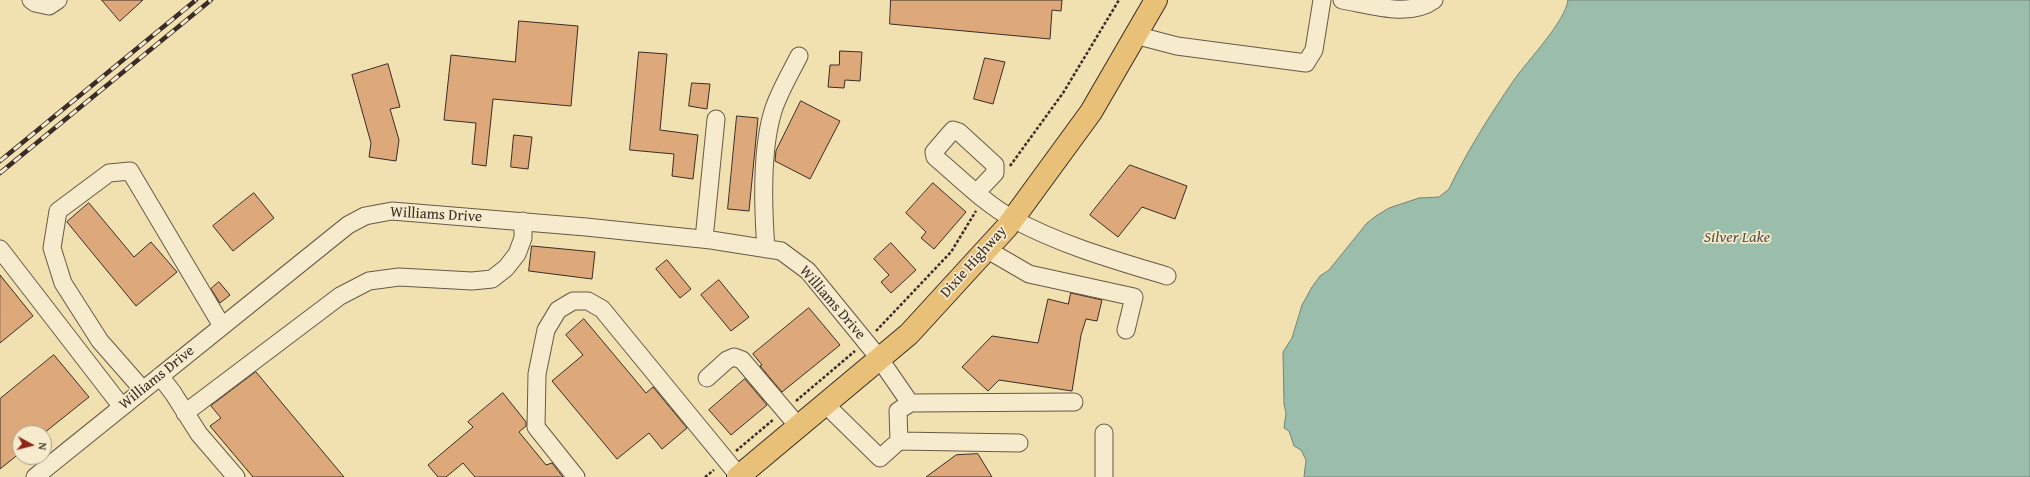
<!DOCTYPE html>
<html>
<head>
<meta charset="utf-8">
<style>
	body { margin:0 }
	#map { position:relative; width:2030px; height:477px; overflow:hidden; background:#f1e0b0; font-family:"Gentium Book Plus",serif }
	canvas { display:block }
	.north { position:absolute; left:12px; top:425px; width:40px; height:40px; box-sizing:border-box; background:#f6ebcc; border:1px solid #ab9f8a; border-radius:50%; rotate:97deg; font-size:11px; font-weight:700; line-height:16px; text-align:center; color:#3a2c27 }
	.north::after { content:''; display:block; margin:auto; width:14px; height:18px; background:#8f2418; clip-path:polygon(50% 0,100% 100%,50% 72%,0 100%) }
</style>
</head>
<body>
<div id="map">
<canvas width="2030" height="477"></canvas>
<div class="north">N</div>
</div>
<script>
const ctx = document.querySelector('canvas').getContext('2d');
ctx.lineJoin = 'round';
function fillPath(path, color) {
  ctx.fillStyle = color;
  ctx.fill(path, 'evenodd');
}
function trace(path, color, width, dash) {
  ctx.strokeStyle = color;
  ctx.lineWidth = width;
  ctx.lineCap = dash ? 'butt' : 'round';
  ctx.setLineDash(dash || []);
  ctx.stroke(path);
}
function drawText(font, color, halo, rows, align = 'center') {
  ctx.font = font + ' "Gentium Book Plus",serif';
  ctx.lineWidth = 3.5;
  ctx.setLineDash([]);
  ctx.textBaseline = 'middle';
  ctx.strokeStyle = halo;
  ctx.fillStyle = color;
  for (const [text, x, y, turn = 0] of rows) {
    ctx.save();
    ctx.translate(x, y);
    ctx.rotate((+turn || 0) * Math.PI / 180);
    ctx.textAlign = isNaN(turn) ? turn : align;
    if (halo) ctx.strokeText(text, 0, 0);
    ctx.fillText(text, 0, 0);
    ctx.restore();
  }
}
const water = new Path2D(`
	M1568 0H2030V477H1304L1306 460 1301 450 1294 446 1289 431 1284 428 1286 413 1284 404 1283 352 1292 338 1302 305 1312 287 1320 276 1329 270 1367 223 1376 216 1389 208 1419 198 1439 197 1449 189C1467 151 1490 115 1514 80 1527 61 1566 21 1568 0Z`);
fillPath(water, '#9bbdab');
trace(water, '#748376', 1);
const building = new Path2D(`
	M102 0H143L120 21Z
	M891 0H1062L1061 11 1052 10 1050 39 890 24Z
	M519 21 578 26 571 106 493 99 486 166 472 164 476 123 444 120 451 55 515 62Z
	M840 51 862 52 860 81 845 80 844 88 828 87 830 65H839Z
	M639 52 667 54 660 130 698 135 693 179 672 176 674 154 630 150Z
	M985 58 1005 62 993 104 974 99Z
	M388 64 400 107 390 109 399 140 396 161 369 157 371 143 352 75Z
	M692 83 710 84 707 109 689 106Z
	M801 101 840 121 810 179 775 161 776 151Z
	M737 116 758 118 749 211 728 209Z
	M514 135 532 137 528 169 511 167Z
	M1130 165 1187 186 1175 219 1142 207 1118 237 1090 215Z
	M933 183 966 212 934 249 921 238 926 232 906 213Z
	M254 193 274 218 233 251 213 226Z
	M89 203 134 257 151 242 177 272 136 306 67 222Z
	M891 243 916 270 891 293 881 282 889 275 874 259Z
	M532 246 595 252 592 279 529 271Z
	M667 260 691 289 680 298 656 269Z
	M0 275 33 316 0 343Z
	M719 280 749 317 731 331 701 295Z
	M219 282 230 295 220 303 211 289Z
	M1071 293 1102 300 1097 321 1086 319 1081 335 1072 391 999 380 988 391 962 367 992 336 1038 343 1048 299 1068 304Z
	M809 308 840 345 782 392 760 366 762 365 753 354Z
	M584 319 646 393 653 387 687 428 662 449 649 433 617 459 552 381 583 355 566 335Z
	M54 355 89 397 44 433H20V453L0 469V399Z
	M256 372 344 477H253L210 426 221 418 211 406Z
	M745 379 767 405 731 435 709 410Z
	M503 393 526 422V426L519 432 546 465 552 463 563 477H475L463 463 446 477H438L428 465 473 427 468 422Z
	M978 454 992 477H926L956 455Z`);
fillPath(building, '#dea97a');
trace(building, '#3a2c27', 1);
const minor = new Path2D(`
	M31 0 35 3 49 6 58 0
	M1342 0C1371 5 1409 18 1434 0
	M1135 35 1177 46 1306 63 1314 50 1322 0
	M977 192 995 173V165L959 132 953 130 934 152 935 157C960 178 984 203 1013 219 1061 245 1114 260 1167 276
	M704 239 716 119
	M0 249 122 407
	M766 249C763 209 761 150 773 111 779 92 790 74 799 56
	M986 249 1029 274 1134 297 1126 330
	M160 376 173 393 199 434 236 477
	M707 378 727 360 734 357 742 360 798 426
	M143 390 100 341 63 283 52 248 58 211 109 173 130 171 222 326
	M825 404 880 458 899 441 898 411 910 403
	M185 413 340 296 369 281 399 277 472 281 492 279 506 268 517 254 523 238V221
	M1104 433V477
	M899 441 1019 443
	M35 477 348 225 365 216 392 211 586 227 711 240 781 251 808 271 879 358 910 403 1074 402
	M576 477 536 427 537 374 546 330 558 310 573 301H588L602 309 739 476`);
const major = new Path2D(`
	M738 477 909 334 1007 227 1091 112 1156 0`);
trace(minor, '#685949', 19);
trace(major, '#3a2c27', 24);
trace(new Path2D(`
	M1010 166 1063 93 1119 0
	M876 331 951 252 976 211
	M796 401 855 351
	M736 451 774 419
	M705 477 714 470`), '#3a2c27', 2.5, [3, 2]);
trace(minor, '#f6ebcc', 17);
trace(major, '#e8c078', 22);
const rail = new Path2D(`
	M0 161 196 0
	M0 173 211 0`);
trace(rail, '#3a2c27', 4.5);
trace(rail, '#f6ebcc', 3, [9]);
drawText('15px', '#3a2c27', '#f6ebcc', [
	["Williams Drive",436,215,3],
	["Dixie Highway",974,262,-48],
	["Williams Drive",832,303,49],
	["Williams Drive",157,378,-39]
]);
drawText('italic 16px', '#525048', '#f6ebcc', [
	["Silver Lake",1737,238]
]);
</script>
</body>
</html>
